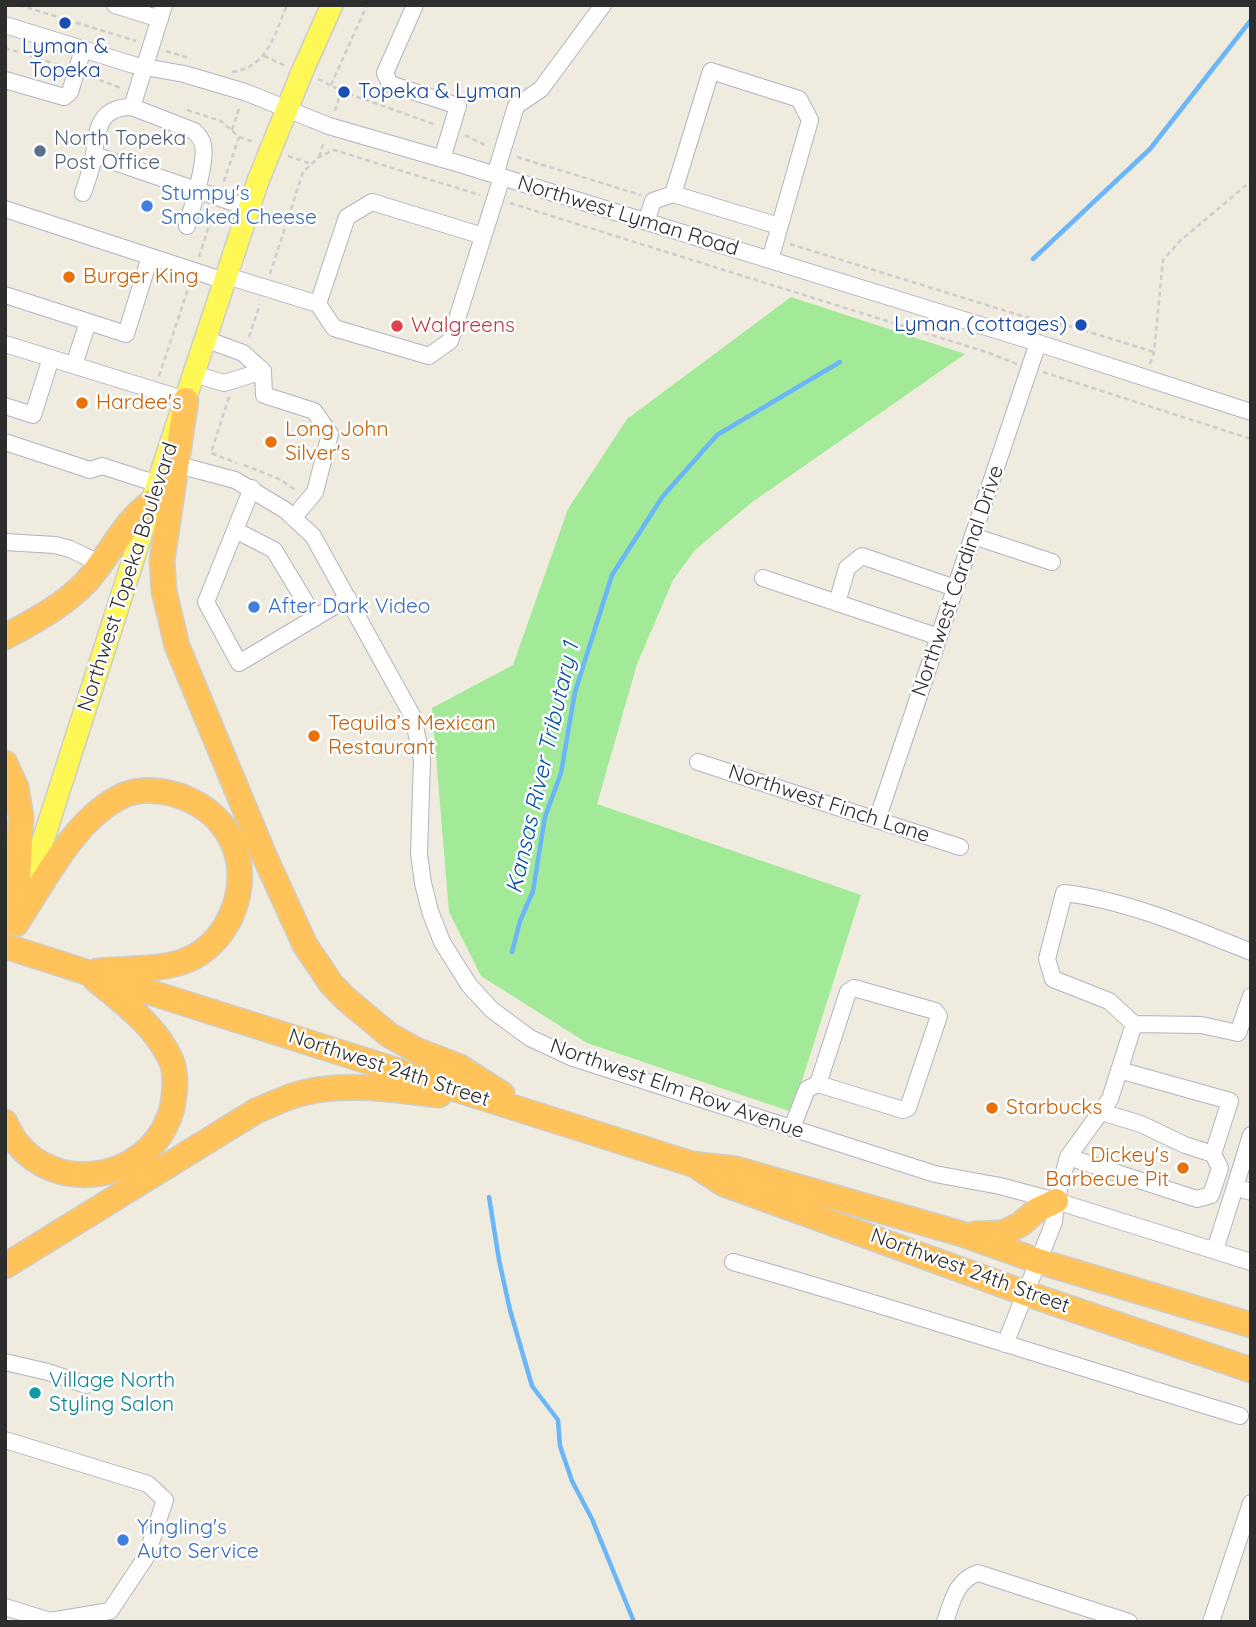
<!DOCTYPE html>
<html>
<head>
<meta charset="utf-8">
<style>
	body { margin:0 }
	#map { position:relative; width:1256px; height:1627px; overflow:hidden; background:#efebde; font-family:Quicksand,sans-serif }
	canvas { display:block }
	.frame { position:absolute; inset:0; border:7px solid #2d2d2d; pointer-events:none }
</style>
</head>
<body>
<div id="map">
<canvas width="1256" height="1627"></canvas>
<div class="frame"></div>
</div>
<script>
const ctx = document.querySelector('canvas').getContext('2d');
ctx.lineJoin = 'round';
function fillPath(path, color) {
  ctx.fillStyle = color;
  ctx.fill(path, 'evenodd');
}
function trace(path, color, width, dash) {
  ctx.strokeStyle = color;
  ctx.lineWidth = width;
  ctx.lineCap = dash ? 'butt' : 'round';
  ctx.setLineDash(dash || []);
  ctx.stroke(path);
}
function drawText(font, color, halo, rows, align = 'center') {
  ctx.font = font + ' Quicksand,sans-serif';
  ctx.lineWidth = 5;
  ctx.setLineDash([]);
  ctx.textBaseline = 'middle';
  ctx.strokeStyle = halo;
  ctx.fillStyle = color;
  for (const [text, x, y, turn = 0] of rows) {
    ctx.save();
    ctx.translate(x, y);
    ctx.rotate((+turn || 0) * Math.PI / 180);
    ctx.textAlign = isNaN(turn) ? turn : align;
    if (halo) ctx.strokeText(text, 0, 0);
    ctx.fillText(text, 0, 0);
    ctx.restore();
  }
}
fillPath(new Path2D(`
	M791 297 965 354 751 503 695 550 673 580 637 664 597 804 861 895 792 1112 587 1043 481 976 449 912 432 708 513 665 568 509 627 419Z`), '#a2ea97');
trace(new Path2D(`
	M1033 259 1150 149 1251 20
	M512 952 520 921 533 891 545 817 561 773 575 692 612 575 663 496 717 435 840 362
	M489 1197 499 1260 510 1310 532 1386 558 1420 560 1446 572 1481 592 1519 634 1622`), '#6ab6f9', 4.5);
const minor = new Path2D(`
	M115 5 160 19
	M415 5 385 73 390 84 458 106 442 159
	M5 25 134 65 184 74 245 92 329 126 460 164 1038 343 1251 412
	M5 80 64 97 70 92 83 49
	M132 107 164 5
	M94 155 249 208
	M495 175 516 106 541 89 603 5
	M83 193C87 181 92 168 94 155 97 129 99 107 132 107L194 131C198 135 202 139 203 145 207 163 192 207 187 226
	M673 194 779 226
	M5 209 225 281
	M646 222 653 201 673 194 711 71 799 99 810 120 770 260
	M227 276 318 304 334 328 429 356 450 341 502 177
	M5 295 126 334 150 257
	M318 304 347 217 372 202 483 236
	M205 339 243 353 263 371 264 395 314 411 330 434 315 492 294 517
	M5 344 186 400
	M74 365 88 322
	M194 374 224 383 263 371
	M5 406 33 415 51 358
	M5 442 90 470 102 466 158 484
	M167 462 235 480 285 510 313 536 413 717 422 760 419 854 423 883 430 911 442 942 469 985 492 1010 530 1038 573 1058 935 1174 1000 1186 1056 1201 1251 1262
	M252 488 206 602 239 663 348 598
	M235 530 274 550 315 618
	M973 536 1052 562
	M5 542 55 545 70 549 101 564
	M763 578 939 637
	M837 603 847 568 862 556 955 588
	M698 762 960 847
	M877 820 1038 343
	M1251 952C1194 929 1126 900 1064 893L1047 959 1053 979 1109 1001 1134 1024 1201 1025 1238 1033 1251 996
	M1119 1070 1230 1101 1213 1154
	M792 1128 807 1089 818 1084 848 992 854 988 935 1011 939 1016 908 1108 903 1110 818 1084
	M1068 1157 1197 1199 1211 1195 1220 1168 1213 1154 1185 1145 1141 1124 1101 1112
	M1235 1187 1251 1135
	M1215 1250 1235 1187 1251 1192
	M733 1262C903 1310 1071 1365 1240 1416
	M1005 1344 1054 1222 1056 1201 1068 1157 1110 1099 1134 1024
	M5 1362 48 1372 86 1385
	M5 1440 148 1484 165 1500 146 1557 110 1611 50 1621 5 1607
	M945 1622C952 1602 956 1580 978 1573L1129 1622
	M1211 1622 1251 1503`);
const major = new Path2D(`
	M23 903 169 448 258 181 302 72 332 5`);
const highway = new Path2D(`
	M186 400 162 561 164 591 177 646 264 855 305 945 332 985 346 999 389 1035 416 1050 458 1066 502 1094
	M5 637C34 621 65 605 87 581 111 554 122 523 153 501
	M5 763 16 787 21 816 16 924
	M16 924C44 882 72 823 118 798 133 789 154 789 170 793 228 808 255 860 231 916 222 935 207 952 187 960 161 971 126 968 98 971
	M86 972 692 1164 736 1169 962 1234 1038 1261 1251 1325
	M5 1122C37 1200 151 1188 172 1108 175 1093 177 1074 171 1060 155 1025 124 1003 95 979
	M699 1168 724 1184 1025 1293 1251 1370
	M975 1234 1002 1233 1011 1229 1021 1224 1037 1210 1056 1201
	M5 1266 256 1111C271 1105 286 1097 302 1093 347 1082 394 1090 439 1095`);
trace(minor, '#b3b2c1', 18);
trace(major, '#cdcdcd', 24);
trace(highway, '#cdcdcd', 27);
trace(new Path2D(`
	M19 5 136 41
	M5 48 62 66
	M166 51 189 58
	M264 56 286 66
	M232 72C268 67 274 35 287 5
	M91 77 121 88
	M318 79 344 92 436 125
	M331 85 367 5
	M187 110 221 121 239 137 223 184
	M335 111 341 91
	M232 130 240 106
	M465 135 487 146
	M239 137 253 142
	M288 156 312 164
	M319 157 324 141
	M517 157 641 195
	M510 203 986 352 1017 364
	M790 244 1022 316 1073 327 1154 352
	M199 257 213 213
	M270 274 303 172 319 157 334 150 480 195
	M249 337 260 304
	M1150 364 1154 352 1163 260 1180 241 1251 181
	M1043 372 1251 439
	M159 376 189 286
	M229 397 211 453 237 463
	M244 465 279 479 297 491`), '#cdcdcd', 2.5, [5, 3.5]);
trace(minor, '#fff', 16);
trace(major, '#fdf856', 21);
trace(highway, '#ffc35a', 24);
const highwayBridge = new Path2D(`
	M5 946 86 972`);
trace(highwayBridge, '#cdcdcd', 27, []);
trace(highwayBridge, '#ffc35a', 24);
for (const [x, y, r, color] of [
	[65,23,7,"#1a4fb4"],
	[344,92,7,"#1a4fb4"],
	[40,151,7,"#5c6f8a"],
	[147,206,7,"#3f7fe0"],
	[69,277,7,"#e8710a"],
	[1081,325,7,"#1a4fb4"],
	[397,326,7,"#e0444e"],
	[82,403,7,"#e8710a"],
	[271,442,7,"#e8710a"],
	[254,607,7,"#3f7fe0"],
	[314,736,7,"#e8710a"],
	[992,1108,7,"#e8710a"],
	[1183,1168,7,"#e8710a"],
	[35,1393,7,"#0f9aa8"],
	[123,1540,7,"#3f7fe0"]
]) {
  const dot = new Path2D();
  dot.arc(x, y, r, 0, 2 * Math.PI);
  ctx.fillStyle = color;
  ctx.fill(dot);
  trace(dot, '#fff', 2.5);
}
drawText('21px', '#164399', '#fff', [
	["Lyman &",65,47],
	["Topeka",65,71],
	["Topeka & Lyman",358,92,"left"],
	["Lyman (cottages)",1067,325,"right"]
]);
drawText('21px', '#4e5e75', '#fff', [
	["North Topeka",54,139],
	["Post Office",54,163]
], 'left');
drawText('21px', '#366cbe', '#fff', [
	["Stumpy's",161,194],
	["Smoked Cheese",161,218],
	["After Dark Video",268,607],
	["Yingling's",137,1528],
	["Auto Service",137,1552]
], 'left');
drawText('21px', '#2d2d2d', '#fff', [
	["Northwest Lyman Road",628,216,17],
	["Northwest Topeka Boulevard",128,577,-72],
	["Northwest Cardinal Drive",958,581,-71],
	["Northwest Finch Lane",829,804,18],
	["Northwest 24th Street",389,1068,18],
	["Northwest Elm Row Avenue",677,1089,19],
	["Northwest 24th Street",970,1271,20]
]);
drawText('21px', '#c56008', '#fff', [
	["Burger King",83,277],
	["Hardee's",96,403],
	["Long John",285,430],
	["Silver's",285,454],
	["Tequila’s Mexican",328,724],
	["Restaurant",328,748],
	["Starbucks",1006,1108],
	["Dickey's",1169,1156,"right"],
	["Barbecue Pit",1169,1180,"right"]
], 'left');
drawText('21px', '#be3a42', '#fff', [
	["Walgreens",411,326]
], 'left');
drawText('21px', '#0d838f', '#fff', [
	["Village North",49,1381],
	["Styling Salon",49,1405]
], 'left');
drawText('italic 23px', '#024fac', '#fff', [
	["Kansas River Tributary 1",543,768,-77]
]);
</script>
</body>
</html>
